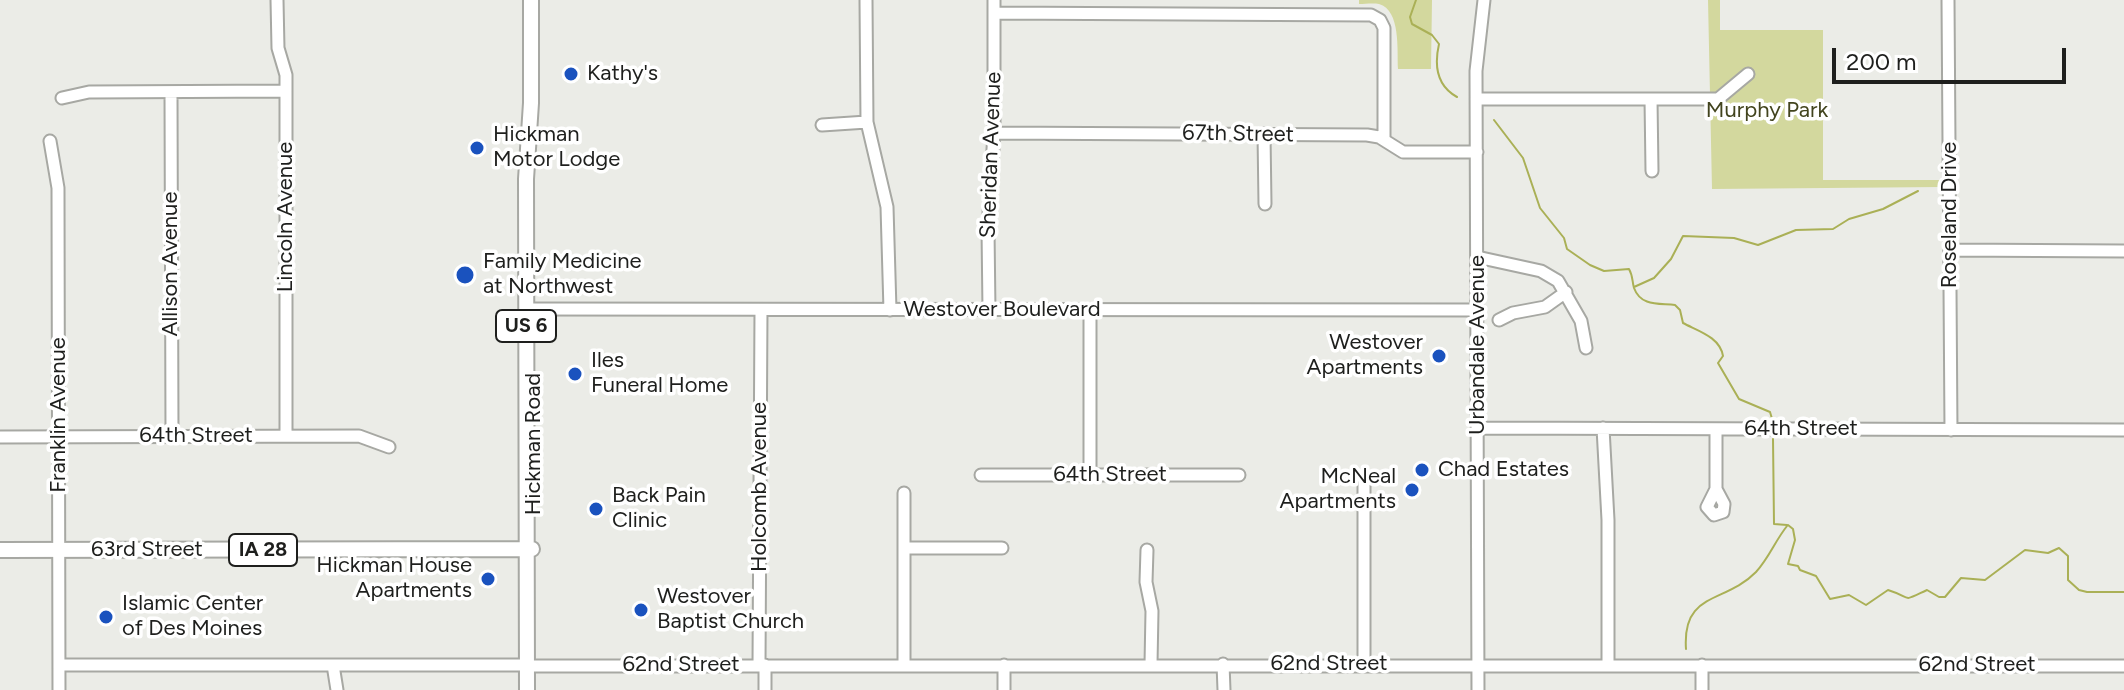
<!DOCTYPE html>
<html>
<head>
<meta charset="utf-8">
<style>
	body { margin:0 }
	#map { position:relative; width:2124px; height:690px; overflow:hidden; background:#ebece7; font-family:Figtree,sans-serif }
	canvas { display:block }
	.scale { position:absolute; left:1832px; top:48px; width:234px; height:36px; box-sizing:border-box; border:4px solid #1e1f1d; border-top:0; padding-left:10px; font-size:24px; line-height:28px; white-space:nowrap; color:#1e1f1d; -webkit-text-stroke:6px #fff; paint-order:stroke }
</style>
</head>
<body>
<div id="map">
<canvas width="2124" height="690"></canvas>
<div class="scale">200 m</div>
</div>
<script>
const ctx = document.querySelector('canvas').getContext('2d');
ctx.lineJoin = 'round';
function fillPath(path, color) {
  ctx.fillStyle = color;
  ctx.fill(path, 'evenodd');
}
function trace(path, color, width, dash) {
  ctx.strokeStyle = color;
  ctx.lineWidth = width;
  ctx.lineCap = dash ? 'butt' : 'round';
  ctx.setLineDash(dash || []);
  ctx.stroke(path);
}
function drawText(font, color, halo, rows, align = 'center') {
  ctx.font = font + ' Figtree,sans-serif';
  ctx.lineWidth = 7;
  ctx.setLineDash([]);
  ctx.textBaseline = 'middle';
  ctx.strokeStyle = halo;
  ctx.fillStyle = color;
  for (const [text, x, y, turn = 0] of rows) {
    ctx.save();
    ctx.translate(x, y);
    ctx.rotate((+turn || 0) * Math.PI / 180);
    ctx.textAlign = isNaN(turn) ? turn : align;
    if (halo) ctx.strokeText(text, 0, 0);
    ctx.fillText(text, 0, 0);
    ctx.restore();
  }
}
fillPath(new Path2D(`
	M1359 0H1432L1431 69H1398C1397 51 1401 10 1379 4 1373 3 1365 4 1359 4Z
	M1708 0H1720V30H1823V180H1941V187L1712 189Z`), '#d3d89e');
trace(new Path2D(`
	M1416 0 1410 17 1412 24 1432 35 1439 44C1434 66 1437 86 1457 97
	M1494 120 1523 158 1540 208 1564 238 1567 249 1590 265 1604 271 1629 269C1633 276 1632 281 1634 288 1641 307 1660 303 1675 305L1680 310 1683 323C1698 331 1720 337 1723 356L1718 363 1739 399 1770 412 1773 422
	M1634 287 1654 278 1671 259 1683 236 1734 238 1758 245 1796 230 1833 229 1849 219 1883 209 1918 191
	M1773 439 1774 524 1787 525
	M1788 525 1793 529 1795 540 1788 564 1798 566 1800 570 1816 576 1830 599 1849 595 1866 605 1888 590C1914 598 1899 603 1927 590L1939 597H1945L1961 578 1985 580 2025 550 2048 553 2059 548 2068 556V580L2079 590 2087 592H2124
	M1686 649C1682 591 1725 604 1756 572 1769 558 1775 541 1787 526`), '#aab056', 2);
const minor = new Path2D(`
	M277 0 278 48 286 75V436
	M866 0 867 122 887 207 890 310
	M1948 0 1951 430
	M995 13 1371 15 1380 20 1384 28V139
	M171 92 172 435
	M62 98 89 92 286 91
	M1476 99H1718L1748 74
	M1651 99 1652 171
	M822 125 867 122
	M994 133 1367 135 1379 137 1403 152H1477
	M1264 134 1265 204
	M50 141 58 188 59 690
	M1950 250 2124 251
	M1477 257 1541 271 1558 281 1581 321 1586 348
	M526 309 1478 310
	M989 311 988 229 994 133V0
	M1090 311V475
	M1499 320 1513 313 1545 307 1566 292
	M1478 428 2124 430
	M1603 428 1608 520V665
	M1716 429V489L1724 504 1723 512 1714 515 1707 507 1716 489
	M0 437 359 436 389 447
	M981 475H1239
	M1364 482V665
	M904 548H1002
	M1147 550 1146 582 1152 611 1151 664
	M1223 664 1224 690
	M59 665H525
	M333 665 337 690
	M759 665 761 310
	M765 665V690
	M904 665V493
	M1702 665V690
	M534 666H2124
	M1004 690V665
	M1478 690 1476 71 1484 0`);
const major = new Path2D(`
	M0 550 532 549
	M527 690 526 179 531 103V0`);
trace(minor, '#a7a8a3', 15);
trace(major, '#a7a8a3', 18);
trace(minor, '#fff', 11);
trace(major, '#fff', 14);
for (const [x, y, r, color] of [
	[571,74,8,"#1a52be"],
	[477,148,8,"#1a52be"],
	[465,275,10,"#1a52be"],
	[1439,356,8,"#1a52be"],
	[575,374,8,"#1a52be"],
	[1422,470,8,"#1a52be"],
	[1412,490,8,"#1a52be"],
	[596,509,8,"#1a52be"],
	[488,579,8,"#1a52be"],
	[641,610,8,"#1a52be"],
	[106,617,8,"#1a52be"]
]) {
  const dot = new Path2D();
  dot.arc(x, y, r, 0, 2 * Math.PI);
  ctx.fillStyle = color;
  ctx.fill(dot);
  trace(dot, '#fff', 3);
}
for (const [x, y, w] of [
	[526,326,60],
	[263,550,68]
]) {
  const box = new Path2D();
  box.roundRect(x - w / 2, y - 16, w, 32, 6);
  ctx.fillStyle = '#fff';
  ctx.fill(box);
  trace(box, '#1e1f1d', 2);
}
drawText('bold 20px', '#1e1f1d', null, [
	["US 6",526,326],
	["IA 28",263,550]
]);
drawText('22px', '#1e1f1d', '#fff', [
	["Kathy's",587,74],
	["Hickman",493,135],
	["Motor Lodge",493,160],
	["Family Medicine",483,262],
	["at Northwest",483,287],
	["Westover",1423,343,"right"],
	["Apartments",1423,368,"right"],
	["Iles",591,361],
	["Funeral Home",591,386],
	["Chad Estates",1438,470],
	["McNeal",1396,477,"right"],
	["Apartments",1396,502,"right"],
	["Back Pain",612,496],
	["Clinic",612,521],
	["Hickman House",472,566,"right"],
	["Apartments",472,591,"right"],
	["Westover",657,597],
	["Baptist Church",657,622],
	["Islamic Center",122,604],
	["of Des Moines",122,629]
], 'left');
drawText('22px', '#42441e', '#fff', [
	["Murphy Park",1767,111]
]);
drawText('22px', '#1e1f1d', '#fff', [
	["67th Street",1238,134,1],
	["Sheridan Avenue",991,155,-88],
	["Roseland Drive",1950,215,-90],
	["Lincoln Avenue",286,217,-90],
	["Allison Avenue",171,264,-90],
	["Westover Boulevard",1002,310],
	["Urbandale Avenue",1478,345,-90],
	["Franklin Avenue",59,415,-90],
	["64th Street",1801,429],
	["64th Street",196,436],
	["Hickman Road",534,444,-90],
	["64th Street",1110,475],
	["Holcomb Avenue",760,487,-90],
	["63rd Street",147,550],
	["62nd Street",1329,664],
	["62nd Street",681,665],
	["62nd Street",1977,665]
]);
</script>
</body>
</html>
